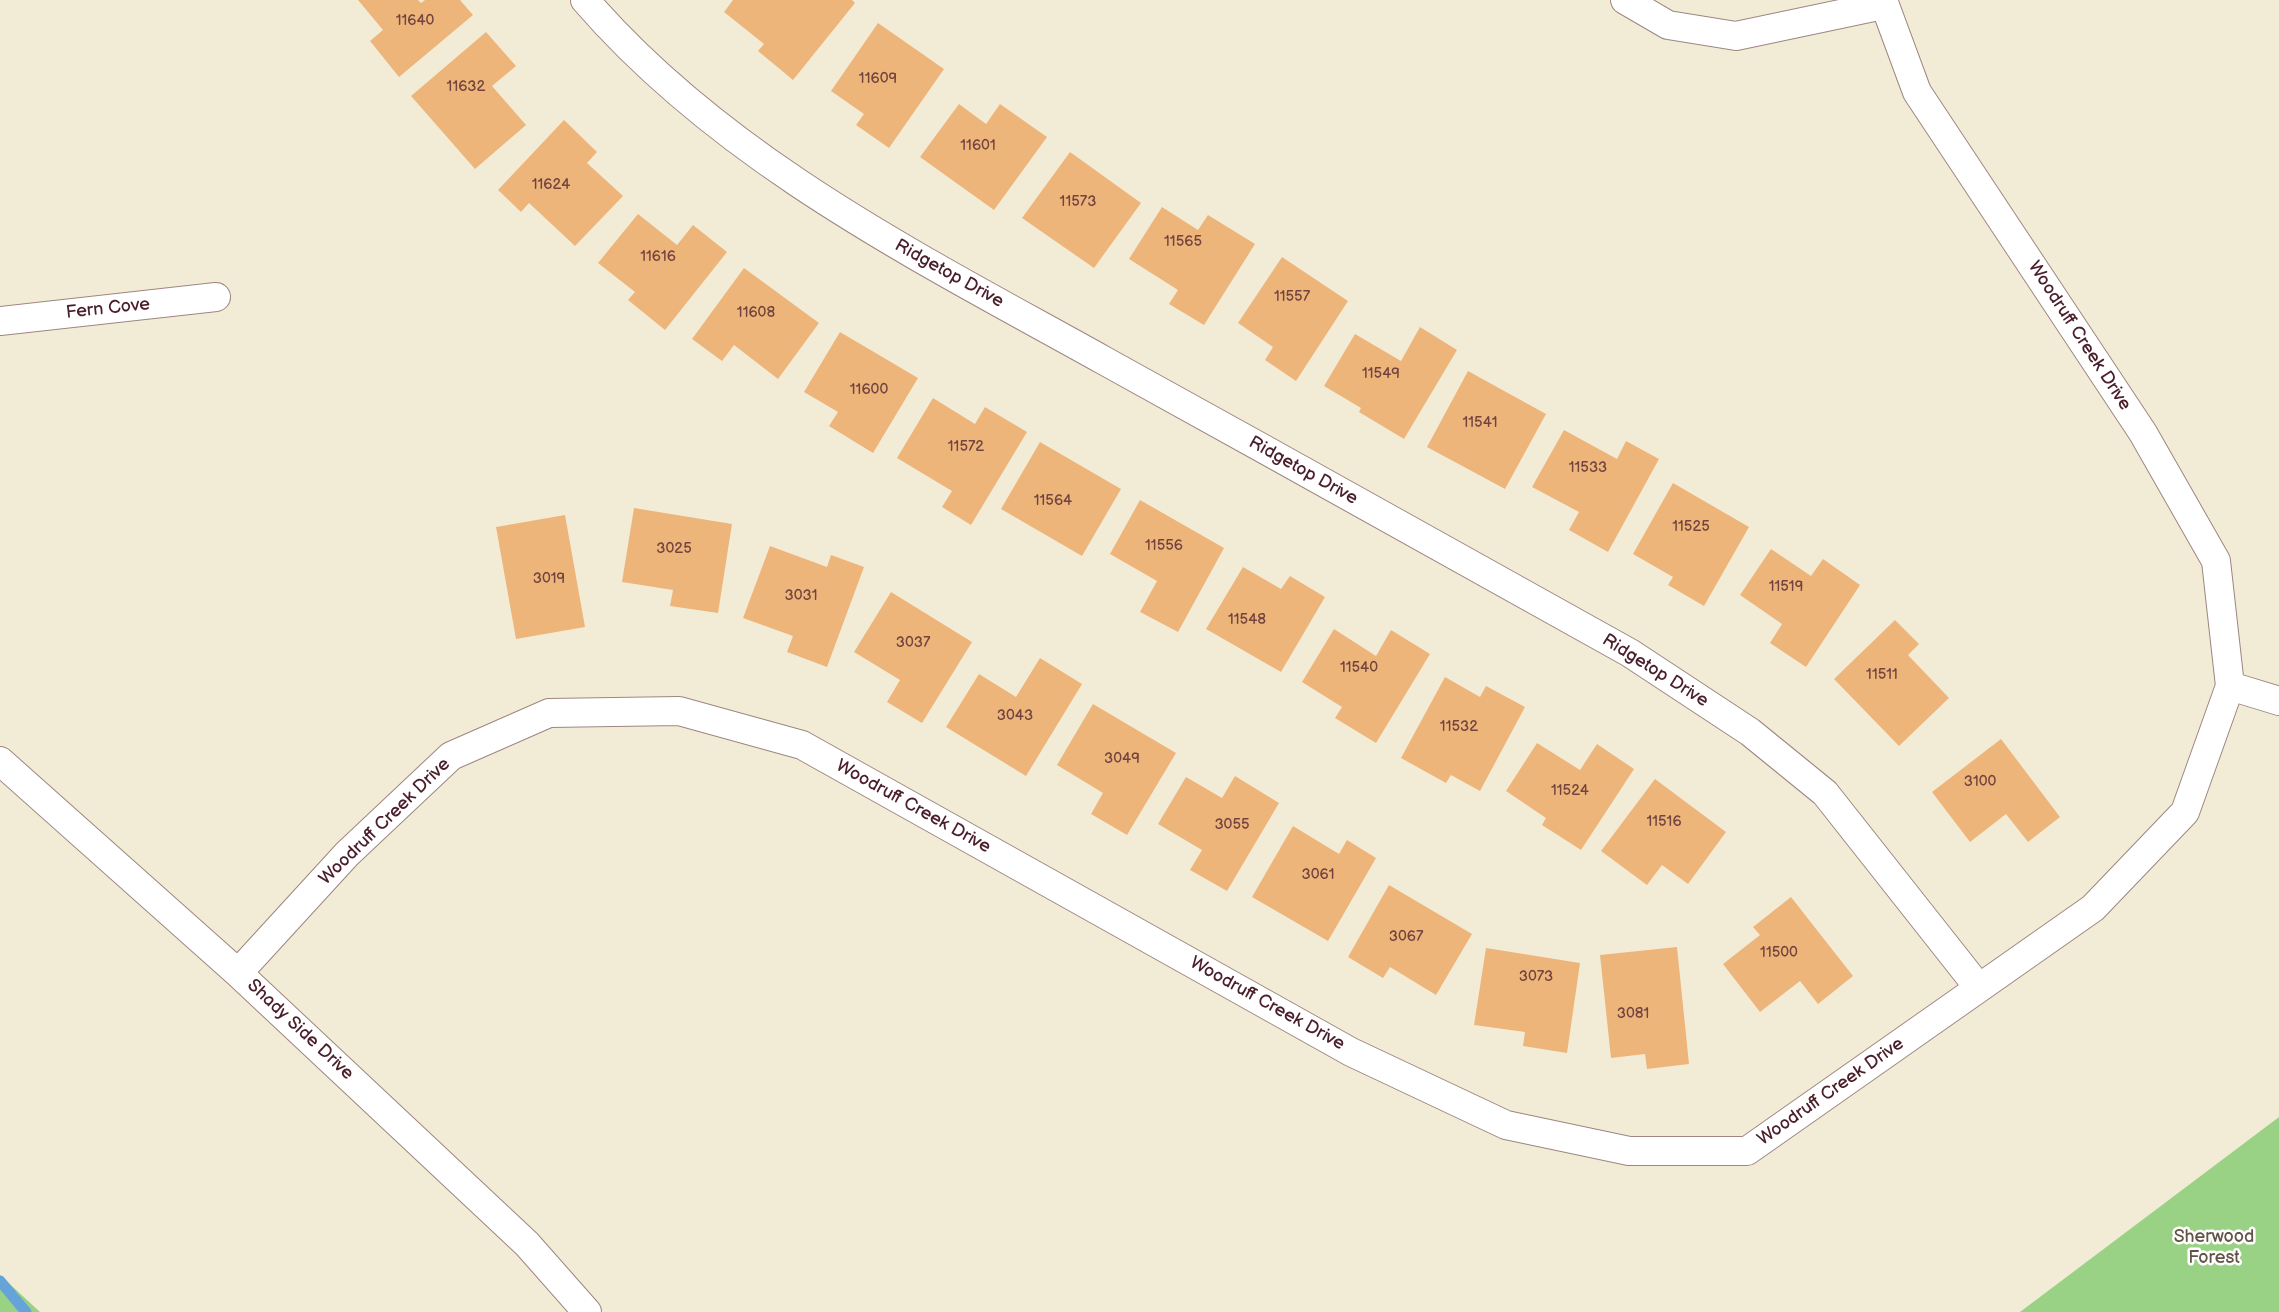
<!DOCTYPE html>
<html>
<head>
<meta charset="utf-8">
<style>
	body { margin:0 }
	canvas { display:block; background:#f2ecd7 }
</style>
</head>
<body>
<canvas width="2279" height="1312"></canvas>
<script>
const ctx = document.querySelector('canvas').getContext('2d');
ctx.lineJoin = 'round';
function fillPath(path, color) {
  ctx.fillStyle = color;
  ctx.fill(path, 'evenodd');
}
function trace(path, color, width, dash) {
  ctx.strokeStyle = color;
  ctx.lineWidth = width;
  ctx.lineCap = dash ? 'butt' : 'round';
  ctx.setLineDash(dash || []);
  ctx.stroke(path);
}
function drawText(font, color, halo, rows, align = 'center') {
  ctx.font = font + ' "Balsamiq Sans",sans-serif';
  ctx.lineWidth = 5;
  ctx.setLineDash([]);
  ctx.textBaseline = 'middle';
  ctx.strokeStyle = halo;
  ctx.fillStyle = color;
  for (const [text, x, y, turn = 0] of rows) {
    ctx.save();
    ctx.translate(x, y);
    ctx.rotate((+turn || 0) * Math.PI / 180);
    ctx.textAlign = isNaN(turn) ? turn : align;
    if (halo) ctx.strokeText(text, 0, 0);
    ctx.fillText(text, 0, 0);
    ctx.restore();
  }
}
fillPath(new Path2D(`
	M2279 1117V1312H2020Z
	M0 1275 40 1312H0Z`), '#9ad285');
trace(new Path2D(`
	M0 1281 26 1312`), '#66a3d8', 11);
fillPath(new Path2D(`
	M358 0H418L421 3 425 0H460L473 15 399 77 370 41 383 30Z
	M733 0H852L855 3 793 80 758 51 764 44 724 12Z
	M878 23 944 69 889 148 856 125 864 114 831 91Z
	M486 32 516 66 492 86 526 125 475 169 411 96Z
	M959 104 986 124 1000 104 1047 137 994 210 920 157Z
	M564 120 597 152 587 163 623 196 575 246 529 203 521 212 498 190Z
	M1070 152 1141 203 1094 268 1022 218Z
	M1162 207 1198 230 1208 215 1255 244 1204 325 1169 304 1178 290 1129 259Z
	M638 214 677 245 693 225 727 252 665 330 628 300 635 292 598 263Z
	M1282 257 1348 301 1296 381 1265 360 1273 347 1238 323Z
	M744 268 819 323 778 379 734 345 722 361 692 339Z
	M1420 327 1457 350 1404 439 1359 412 1361 408 1324 386 1355 334 1401 361Z
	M840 332 918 378 873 453 829 426 838 412 804 392Z
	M1468 371 1546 414 1505 489 1427 447Z
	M933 398 975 424 985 407 1027 432 971 525 942 507 952 491 897 458Z
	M1564 430 1617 459 1626 441 1659 459 1608 552 1569 530 1579 512 1532 487Z
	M1040 442 1121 489 1082 556 1001 509Z
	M1673 483 1749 527 1704 606 1668 585 1673 577 1633 554Z
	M1140 500 1224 548 1178 632 1140 612 1157 581 1110 554Z
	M634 508 732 524 718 613 670 606 673 590 622 582Z
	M565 515 585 627 516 639 496 527Z
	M770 546 827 567 831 555 864 567 827 667 787 652 793 636 743 618Z
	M1771 549 1811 576 1823 559 1860 585 1806 667 1770 643 1782 624 1740 595Z
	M1243 567 1281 589 1290 576 1325 597 1281 672 1206 629Z
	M891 592 972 642 922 723 887 702 900 680 854 652Z
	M1895 620 1919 644 1908 655 1949 698 1899 746 1834 679Z
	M1334 629 1376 656 1391 630 1430 654 1376 743 1335 718 1342 707 1302 682Z
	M1040 658 1082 684 1026 776 946 727 979 674 1016 697Z
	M1445 677 1480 697 1486 686 1525 707 1480 791 1451 775 1446 783 1401 758Z
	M1093 704 1176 753 1127 835 1091 814 1103 793 1057 765Z
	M2001 739 2060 817 2028 842 2006 814 1970 842 1932 792Z
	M1537 743 1580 770 1597 744 1634 769 1581 850 1542 825 1546 818 1506 791Z
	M1235 776 1279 803 1227 891 1190 870 1202 850 1158 824 1186 777 1222 798Z
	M1655 779 1726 832 1688 884 1662 865 1647 885 1601 851Z
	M1293 826 1339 854 1347 840 1376 858 1328 941 1252 897Z
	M1389 885 1472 934 1436 995 1390 967 1383 978 1348 957Z
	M1791 897 1853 976 1818 1004 1800 981 1760 1012 1723 964 1760 935 1753 927Z
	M1677 947 1689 1064 1647 1069 1645 1054 1611 1058 1600 955Z
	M1486 948 1580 963 1567 1053 1523 1046 1525 1032 1474 1025Z`), '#eeb57b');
const minor = new Path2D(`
	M585 0C724 161 920 258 1103 360 1279 457 1454 555 1630 653L1750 732 1825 793 1979 988
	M1625 0 1668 25 1736 36 1883 5
	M0 321 216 297
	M2230 686 2279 701
	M0 761 238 973 527 1244 587 1312
	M238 973 347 854 451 756 549 713 679 711 802 745 1351 1052 1506 1125 1629 1151H1747L2093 908 2185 812 2230 686 2216 561 2143 433 1917 92 1883 0`);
trace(minor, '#9e8681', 30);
trace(minor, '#fff', 28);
drawText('15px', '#73443f', null, [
	["11640",415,21],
	["11609",878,79],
	["11632",466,87],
	["11601",978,146],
	["11624",551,185],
	["11573",1078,202],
	["11565",1183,242],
	["11616",658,257],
	["11557",1292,297],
	["11608",756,313],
	["11549",1381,374],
	["11600",869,390],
	["11541",1480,423],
	["11572",966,447],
	["11533",1588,468],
	["11564",1053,501],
	["11525",1691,527],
	["11556",1164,546],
	["3025",674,549],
	["3019",549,579],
	["11519",1786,587],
	["3031",801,596],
	["11548",1247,620],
	["3037",913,643],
	["11540",1359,668],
	["11511",1882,675],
	["3043",1015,716],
	["11532",1459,727],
	["3049",1122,759],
	["3100",1980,782],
	["11524",1570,791],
	["11516",1664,822],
	["3055",1232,825],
	["3061",1318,875],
	["3067",1406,937],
	["11500",1779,953],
	["3073",1536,977],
	["3081",1633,1014]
]);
drawText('18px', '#4a1f2b', '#fff', [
	["Ridgetop Drive",949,274,29],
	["Fern Cove",108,309,-6],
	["Woodruff Creek Drive",2079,336,57],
	["Ridgetop Drive",1303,471,29],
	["Ridgetop Drive",1655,671,32],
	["Woodruff Creek Drive",913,807,29],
	["Woodruff Creek Drive",385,822,-44],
	["Woodruff Creek Drive",1267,1004,29],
	["Shady Side Drive",300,1030,43],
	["Woodruff Creek Drive",1831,1092,-35]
]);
drawText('18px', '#625546', '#fff', [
	["Sherwood",2214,1237],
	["Forest",2214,1258]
]);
</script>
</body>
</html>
